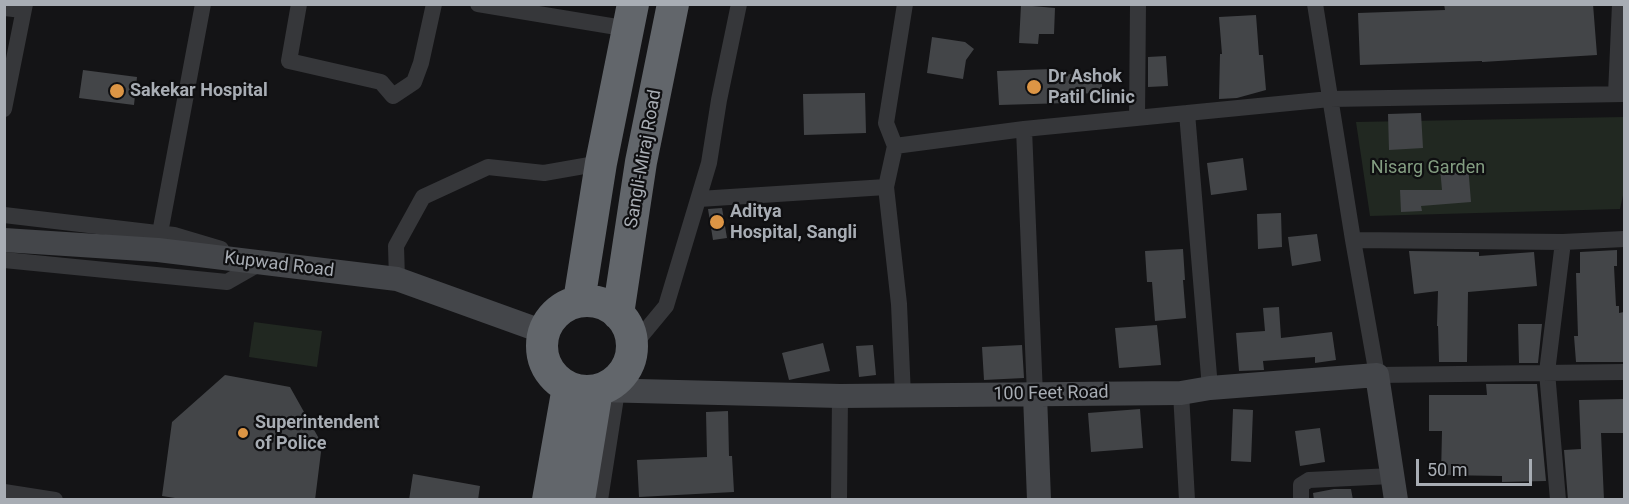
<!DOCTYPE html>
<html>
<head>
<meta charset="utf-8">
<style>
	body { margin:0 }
	#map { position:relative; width:1629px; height:504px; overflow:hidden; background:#141416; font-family:Roboto,sans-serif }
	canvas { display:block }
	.frame { position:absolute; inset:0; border:6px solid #a8adb4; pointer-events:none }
	.scale { position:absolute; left:1416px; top:459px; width:116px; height:27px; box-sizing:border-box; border:3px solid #a8adb4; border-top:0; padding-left:8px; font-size:18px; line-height:21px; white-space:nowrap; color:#a8adb4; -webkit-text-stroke:4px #0f0f11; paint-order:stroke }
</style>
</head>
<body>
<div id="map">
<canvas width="1629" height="504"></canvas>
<div class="frame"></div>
<div class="scale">50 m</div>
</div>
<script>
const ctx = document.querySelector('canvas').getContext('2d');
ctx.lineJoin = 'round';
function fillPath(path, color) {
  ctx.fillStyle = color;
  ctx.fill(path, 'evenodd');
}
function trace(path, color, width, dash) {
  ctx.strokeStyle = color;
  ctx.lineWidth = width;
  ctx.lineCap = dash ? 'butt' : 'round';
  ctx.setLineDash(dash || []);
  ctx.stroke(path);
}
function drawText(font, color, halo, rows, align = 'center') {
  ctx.font = font + ' Roboto,sans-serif';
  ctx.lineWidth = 4.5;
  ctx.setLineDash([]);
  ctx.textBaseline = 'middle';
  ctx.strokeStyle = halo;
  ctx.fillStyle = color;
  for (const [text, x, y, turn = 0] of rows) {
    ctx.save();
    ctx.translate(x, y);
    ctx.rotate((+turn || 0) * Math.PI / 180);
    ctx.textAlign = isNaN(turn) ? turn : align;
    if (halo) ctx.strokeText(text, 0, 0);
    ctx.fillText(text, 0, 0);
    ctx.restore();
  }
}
fillPath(new Path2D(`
	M1624 117V191L1620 209 1370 216 1356 122Z
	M254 322 322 331 317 367 249 357Z`), '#212821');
fillPath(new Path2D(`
	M1444 4H1593L1597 55 1482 62V61L1360 65 1358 13 1445 10Z
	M1021 5 1055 8 1054 34H1039L1038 44 1019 43Z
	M1256 15 1259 55H1263L1266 90 1237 98 1219 99 1220 54H1222L1219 17Z
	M932 37 965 42 974 49 966 60 963 79 927 73Z
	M1166 56 1168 86 1148 87V57Z
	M1051 69V75L1102 73V93L1067 94V103L999 105 997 71Z
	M83 70 137 77 134 105 79 98Z
	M865 93 866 133 804 135 803 94Z
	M1421 113 1423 148 1389 150 1388 114Z
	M1243 158 1247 190 1211 195 1207 163Z
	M1468 165 1471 202 1421 206 1422 211 1401 212 1400 190H1442L1440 168Z
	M722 208 727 238 713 240 708 209Z
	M1281 213 1282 247 1258 249 1257 214Z
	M1317 234 1321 261 1292 266 1288 237Z
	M1183 249 1185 280H1183L1186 318 1155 321 1152 282H1147L1145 251Z
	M1617 250V266H1614L1616 306H1619V313L1624 312V362H1576L1574 336H1578L1576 273H1580V252Z
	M1409 251 1479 252V256L1534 252 1537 286 1468 292 1467 362H1439L1438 326H1437L1438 291 1414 294Z
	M1279 307 1281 338 1332 332 1336 360 1315 363V357L1263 361 1264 370 1239 371 1236 333 1265 331 1263 308Z
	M1518 324H1542L1538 363H1519Z
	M1157 325 1161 365 1119 368 1115 328Z
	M823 343 830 371 789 380 782 353Z
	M873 345 876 375 859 377 856 346Z
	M1022 345 1024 378 984 380 982 347Z
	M225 375 290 387 322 444 315 500H188L162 496 172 422Z
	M1486 384H1537L1546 481 1502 482V476L1441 475 1442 431H1429V395H1487Z
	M1624 399V433H1601L1604 500H1568L1564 450 1581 449 1579 400Z
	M1140 409 1143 448 1091 452 1088 413Z
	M1233 409 1253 410 1251 462 1231 461Z
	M728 411 729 456H732L734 492 639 497 637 460 707 457 706 412Z
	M1320 428 1325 462 1300 466 1295 431Z
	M413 474 480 486 478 500H409Z
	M1334 489H1351L1353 500H1314L1313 493Z`), '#434548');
trace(new Path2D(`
	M299 4 289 61 381 82 393 96 414 82 421 63 434 4
	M478 4 629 29
	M1315 4 1353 240 1377 375 1624 372
	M4 8 23 10
	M1616 94 1620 4
	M4 109 25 4
	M1187 113 1210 388
	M1137 118 1138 4
	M895 146 886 123 905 4
	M886 187 899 304 903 396
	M699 199 886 187 895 146 1024 129
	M4 215 174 235 221 249
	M160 233 203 4
	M1353 240 1563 242 1624 239
	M4 260 227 282 262 262
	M397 279 396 246 423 197 488 167 544 173 601 163
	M632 347 666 306 709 163 719 100 739 4
	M1181 393 1187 500
	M1035 395 1024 129 1330 99 1624 94
	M4 492 55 500
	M600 500 617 391
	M839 500 840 396
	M1301 500V485L1309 480 1392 476
	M1558 500 1547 372 1563 242`), '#36373a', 16);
trace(new Path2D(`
	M4 240 158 250 397 279 544 332
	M597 390 840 396 1181 393 1210 388 1377 375 1396 500
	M1035 395 1039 500`), '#44464a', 24);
trace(new Path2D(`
	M579 301 601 163 633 4
	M542 346a45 45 0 1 1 90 0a45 45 0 1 1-90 0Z
	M618 314 641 162 673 4
	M548 500 568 387
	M579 500 597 390`), '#62666b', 32);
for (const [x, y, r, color] of [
	[1034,87,8,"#dc9545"],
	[117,91,8,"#dc9545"],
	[717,222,8,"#dc9545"],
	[243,433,6,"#dc9545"]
]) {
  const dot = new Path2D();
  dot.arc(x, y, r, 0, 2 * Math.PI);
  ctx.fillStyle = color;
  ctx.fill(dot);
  trace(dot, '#0f0f11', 2);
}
drawText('bold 18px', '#a8adb4', '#0f0f11', [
	["Dr Ashok",1048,77],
	["Patil Clinic",1048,98],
	["Sakekar Hospital",130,91],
	["Aditya",730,212],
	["Hospital, Sangli",730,233],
	["Superintendent",255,423],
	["of Police",255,444]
], 'left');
drawText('18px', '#a8adb4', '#0f0f11', [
	["Sangli-Miraj Road",644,159,-80],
	["Kupwad Road",279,265,7],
	["100 Feet Road",1051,394,-1]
]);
drawText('18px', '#839d81', '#0f0f11', [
	["Nisarg Garden",1428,168]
]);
</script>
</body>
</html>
